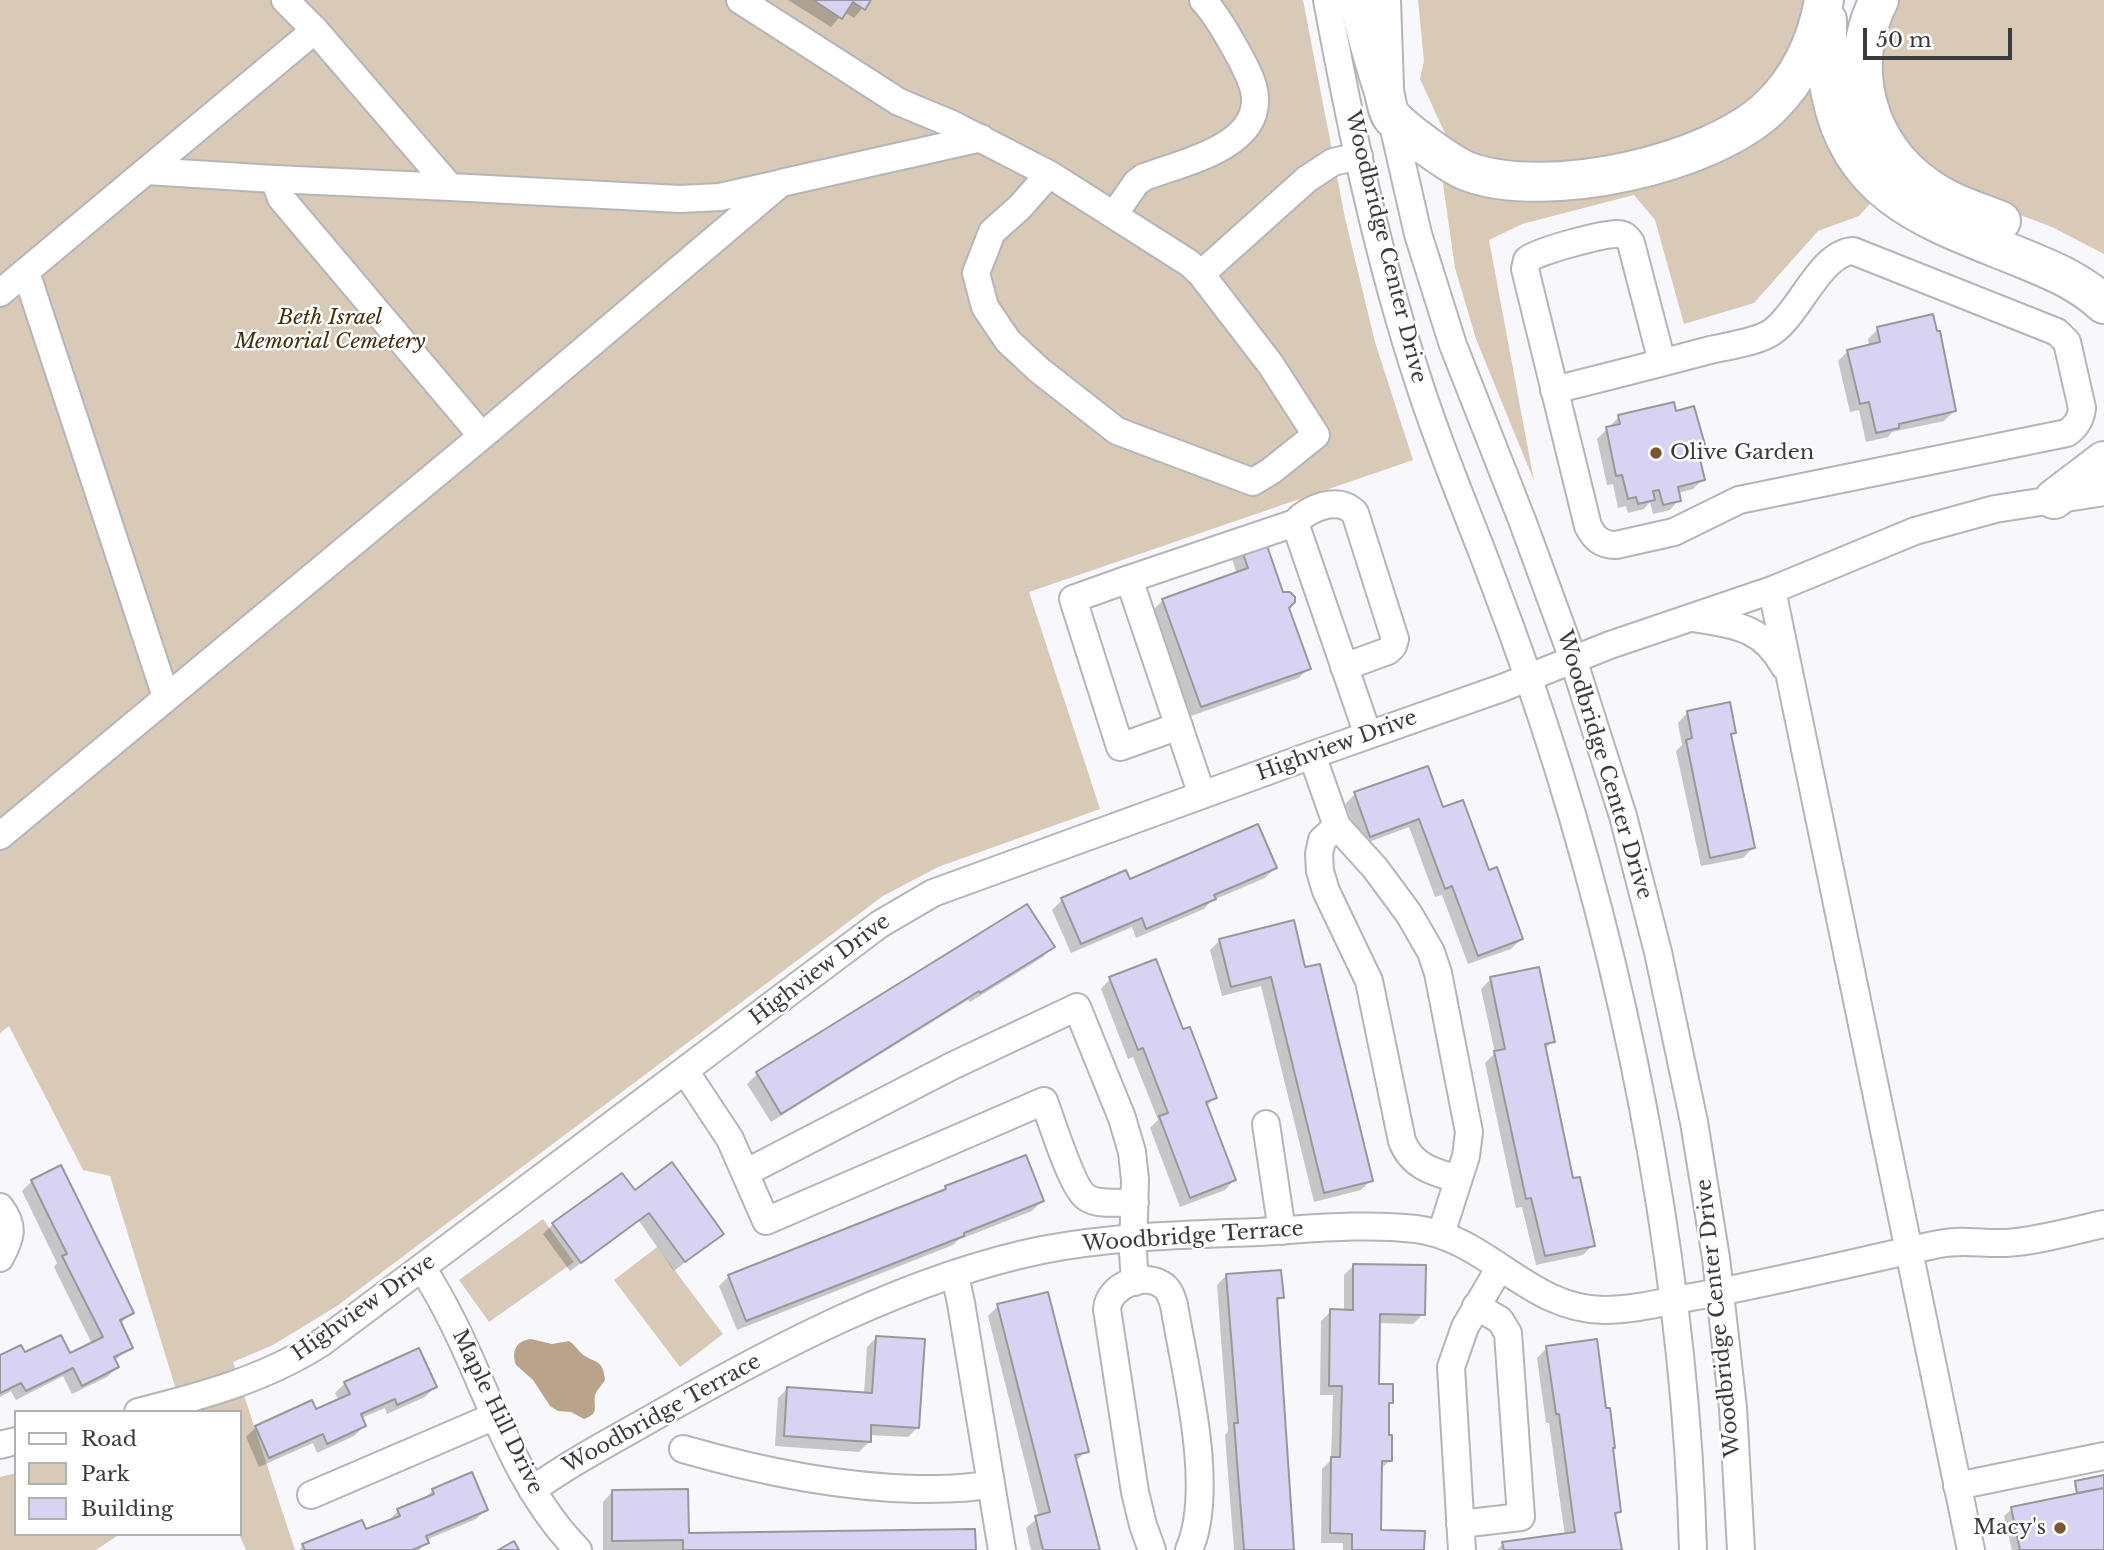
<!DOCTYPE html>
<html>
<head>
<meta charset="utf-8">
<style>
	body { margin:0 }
	#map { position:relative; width:2104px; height:1550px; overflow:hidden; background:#f8f8fc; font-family:"Libre Baskerville",serif }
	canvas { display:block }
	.legend { position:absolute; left:14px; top:1410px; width:228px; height:126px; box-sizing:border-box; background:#fff; border:2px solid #b1b1b1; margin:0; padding:9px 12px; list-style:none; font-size:21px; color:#3b3b3d }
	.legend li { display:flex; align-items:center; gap:14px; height:35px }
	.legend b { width:35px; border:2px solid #b1b1b1 }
	.scale { position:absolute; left:1863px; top:28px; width:149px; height:32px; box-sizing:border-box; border:4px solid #3b3b3d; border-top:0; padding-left:9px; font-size:21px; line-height:24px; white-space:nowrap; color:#3b3b3d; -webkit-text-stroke:5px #fff; paint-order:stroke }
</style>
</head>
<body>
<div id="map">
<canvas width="2104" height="1550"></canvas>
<ul class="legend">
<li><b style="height:9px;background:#fff"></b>Road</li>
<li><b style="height:19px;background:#d9cab8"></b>Park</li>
<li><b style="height:19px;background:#d8d3f2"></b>Building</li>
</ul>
<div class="scale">50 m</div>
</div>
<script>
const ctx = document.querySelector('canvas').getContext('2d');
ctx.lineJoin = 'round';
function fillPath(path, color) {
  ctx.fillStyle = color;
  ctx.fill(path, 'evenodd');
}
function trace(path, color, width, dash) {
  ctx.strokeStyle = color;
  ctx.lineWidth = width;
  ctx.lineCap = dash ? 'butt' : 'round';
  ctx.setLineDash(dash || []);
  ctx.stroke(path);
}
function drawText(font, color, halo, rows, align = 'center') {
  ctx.font = font + ' "Libre Baskerville",serif';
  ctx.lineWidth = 5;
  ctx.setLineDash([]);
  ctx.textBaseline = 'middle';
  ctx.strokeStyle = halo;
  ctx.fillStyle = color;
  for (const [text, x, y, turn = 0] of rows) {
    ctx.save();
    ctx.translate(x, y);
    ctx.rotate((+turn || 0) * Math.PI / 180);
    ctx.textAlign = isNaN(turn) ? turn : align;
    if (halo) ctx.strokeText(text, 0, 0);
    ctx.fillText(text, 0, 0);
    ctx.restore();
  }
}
fillPath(new Path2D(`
	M0 0H1303L1345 218 1375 342 1413 460 1029 592 1100 809 938 867 883 896 337 1306 273 1345 233 1362 295 1550H246L239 1534 240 1412H183L110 1176 83 1170 9 1026 0 1033Z
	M1418 0H1815L1788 73 1722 131 1650 155 1531 172 1453 151 1420 79 1424 61Z
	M1898 0H2104V254L2052 227 1969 196 1926 173 1879 100 1885 26Z
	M1810 83 1825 144 1877 196 1859 216 1818 231 1754 303 1684 324 1655 220 1634 195 1522 224 1489 240 1534 481 1476 339 1455 268 1442 177 1660 179 1766 136Z
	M543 1219 574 1262 489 1322 459 1280Z
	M657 1247 723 1334 680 1367 614 1280Z
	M16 1473V1534H120L96 1550H0V1477Z`), '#d9cab8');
fillPath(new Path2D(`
	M531 1339 552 1344 569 1341C575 1345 577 1349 582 1354 595 1364 603 1358 605 1380 602 1385 596 1391 595 1395 593 1408 600 1413 584 1419L571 1412 558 1411 550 1406 533 1380 516 1365C511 1351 516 1341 531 1339Z`), '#b9a48b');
fillPath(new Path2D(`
	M788 0H869L854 18 844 12 831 27Z
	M1878 329 1954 411 1944 421 1892 432 1888 437 1866 442 1859 410 1850 412 1838 361 1848 351 1869 346 1868 339Z
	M1675 413 1705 452 1698 459 1703 479 1693 489 1678 493 1679 500 1670 510 1653 514 1650 502 1644 509 1628 513 1626 506 1618 508 1613 484 1607 485 1597 439 1619 417Z
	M1242 549 1287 609 1308 668 1299 678 1191 716 1153 610 1163 600 1237 574 1232 559Z
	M1687 713 1734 732 1730 737 1753 848 1743 858 1701 866 1676 751 1682 745 1678 723Z
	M1355 794 1442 810 1488 872 1521 939 1511 949 1468 964 1442 895 1435 897 1409 827 1361 845 1345 804Z
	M1275 868 1265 878 1211 901 1204 909 1136 938 1132 927 1071 953 1052 910 1062 900 1130 882Z
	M1027 906 1052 947 1043 957 970 1002 968 1000 771 1122 747 1084 757 1074Z
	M1220 940 1304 969 1371 1180 1361 1190 1314 1202 1261 986 1222 996 1210 950Z
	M1110 979 1182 1032 1215 1097 1206 1107 1234 1180 1225 1190 1180 1207 1150 1128 1158 1120 1133 1057 1128 1059 1101 989Z
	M1491 979 1553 1041 1544 1050 1572 1180 1593 1245 1583 1255 1536 1265 1522 1207 1516 1208 1485 1063 1495 1053 1481 989Z
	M60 1167 132 1313 120 1324 131 1347 114 1361 117 1367 107 1377 72 1394 63 1376 16 1400 11 1391 0 1397V1357L24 1355H69L92 1344 54 1267 57 1263 22 1191 32 1181Z
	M946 1188 1042 1201 1032 1211 958 1240 953 1245 737 1330 719 1286 729 1276 940 1194Z
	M634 1192 722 1234 674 1271 639 1221 570 1271 543 1234 553 1224Z
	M1354 1265 1423 1314 1413 1324 1379 1323 1377 1386 1391 1403 1388 1406 1390 1460 1380 1470 1379 1532 1422 1550H1343V1543H1321L1322 1469 1331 1460 1333 1395H1320L1321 1321 1331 1311H1344V1275Z
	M1227 1275 1282 1297 1276 1303 1292 1550H1234L1225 1435 1228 1431 1217 1285Z
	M998 1306 1087 1451 1075 1461 1098 1550H1031L1026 1528 1039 1517 988 1316Z
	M877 1337 918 1427 908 1437 869 1435V1442L859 1452 775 1446 778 1398 787 1389 864 1394 867 1347Z
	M1547 1348 1619 1512 1614 1517 1620 1550H1497L1503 1544 1565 1536 1549 1423H1546L1537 1358Z
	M345 1383 435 1387 425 1397 387 1414 385 1408 361 1418 364 1426 354 1436 317 1453 313 1443 259 1467 246 1437 256 1427 315 1411 339 1401 335 1393Z
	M2104 1476V1550H2012L2004 1516 2012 1509 2076 1495 2074 1484 2076 1482Z
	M433 1490 486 1510 476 1519 426 1540 427 1542 419 1550H299L303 1546 365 1532 388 1521 398 1511 422 1501Z
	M612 1492 687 1534 974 1550H603V1502Z`), '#0003');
const building = new Path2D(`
	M813 0H871L865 10 853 2 842 19Z
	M1933 314 1937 331H1940L1956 411 1899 424V428L1876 433 1869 402 1860 404 1847 350 1880 342 1877 327Z
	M1674 402 1676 411 1694 406 1707 452 1699 455 1705 480 1678 487 1681 501 1663 505 1659 490 1653 491 1655 500 1638 504 1636 497 1628 499 1622 475 1616 476 1606 427 1620 424 1618 415Z
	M1265 540 1283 592H1290L1295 597V602L1289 608 1311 669 1201 707 1162 599 1248 568 1241 548Z
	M1730 702 1736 733 1731 734 1755 848 1710 858 1686 740 1692 738 1687 711Z
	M1428 766 1443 807 1463 800 1489 870 1497 867 1523 939 1478 956 1452 886 1445 889 1419 819 1370 837 1354 792Z
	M1258 824 1277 868 1214 895 1216 899 1146 929 1142 918 1081 944 1061 898 1126 870 1130 879Z
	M1027 904 1055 947 980 993 979 991 781 1114 756 1072Z
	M1294 920 1305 967 1320 964 1373 1181 1324 1193 1271 977 1231 987 1219 939Z
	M1156 959 1183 1029 1190 1027 1217 1098 1206 1102 1236 1180 1190 1198 1159 1116 1168 1113 1143 1048 1138 1050 1109 977Z
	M1539 967 1555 1042 1545 1044 1573 1178 1580 1177 1595 1246 1545 1256 1531 1198 1526 1199 1494 1051 1505 1049 1490 977Z
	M1026 1155 1044 1201 964 1233V1236L746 1321 728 1275 946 1189 945 1186Z
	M672 1162 724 1234 685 1262 649 1213 581 1263 552 1223 622 1173 635 1190Z
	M61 1165 134 1313 120 1320 133 1348 114 1357 119 1367 82 1386 73 1368 26 1391 21 1383 0 1393V1355L21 1345 25 1352 61 1335 70 1353 103 1337 62 1256 67 1254 31 1180Z
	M1353 1264 1426 1265 1425 1315 1380 1314 1379 1384H1393V1403H1389V1435H1392V1461H1382L1381 1530 1425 1531 1424 1550H1352V1534L1330 1533 1331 1457H1340L1342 1386H1329L1330 1309 1353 1310Z
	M1281 1270 1284 1298H1277L1294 1550H1244L1234 1423H1238L1226 1274Z
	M1048 1292 1089 1452 1075 1455 1100 1550H1043L1035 1516 1050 1512 997 1304Z
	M876 1336 925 1339 919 1428 871 1425V1442L784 1436 787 1387 872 1393Z
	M1597 1339 1606 1408H1610L1615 1448H1613L1621 1512 1615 1513 1622 1550H1504L1502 1542 1575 1532 1559 1414H1556L1546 1346Z
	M419 1348 437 1387 397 1405 395 1399 361 1414 366 1426 327 1444 323 1434 269 1458 255 1426 312 1400 316 1409 350 1394 344 1382Z
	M472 1472 488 1510 426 1536 429 1543 412 1550H305L302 1544 362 1520 366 1529 400 1516 397 1509 434 1494 432 1489Z
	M2104 1475V1488L2077 1493 2075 1481Z
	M2104 1488V1550H2020L2011 1507Z
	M688 1489 689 1533 975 1529 976 1550H683V1540L612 1541V1490Z
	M514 1541 519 1550H498Z`);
fillPath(building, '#d8d3f2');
trace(building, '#98989b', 2);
const minor = new Path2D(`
	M285 0 315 30 450 187 680 199 720 197 778 184
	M740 0 899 102 952 124 1049 174 1189 263 1201 274 1271 365 1316 435 1271 471 1253 482 1117 431 1039 370 1008 341 985 307 976 273 992 232 1020 207 1049 174
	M1327 0C1351 129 1378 258 1419 383 1441 452 1470 518 1495 586 1518 646 1539 707 1558 768 1635 1016 1686 1291 1693 1550
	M1387 0 1391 116 1418 234 1453 345 1522 520 1573 659 1623 816 1658 952 1694 1122 1716 1258 1733 1408 1741 1550
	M147 171 274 179 450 187
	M274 179 281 198 482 436
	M1114 215 1136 183 1144 177C1179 164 1257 148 1255 99 1255 85 1247 71 1241 59 1230 39 1218 17 1203 0
	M26 272 166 697
	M1201 274 1307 179 1333 162 1359 156
	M0 293 315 30
	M1554 390C1606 377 1658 364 1710 350 1727 346 1758 342 1772 332 1799 314 1820 253 1853 251L2057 332 2067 342 2082 408C2081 419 2077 426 2067 433L1739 500 1674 532 1616 545C1601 545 1594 538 1588 526L1525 269 1527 260C1534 252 1605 233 1618 234 1625 234 1628 238 1631 243L1662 362
	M1295 523C1308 508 1339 495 1355 513L1395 639 1393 646 1388 651 1344 667
	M1129 579 1073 599 1120 747 1179 726
	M1772 590 1971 1550
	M1693 618C1734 625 1762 626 1784 666
	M1312 755 1337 826 1375 868 1409 914 1431 952 1438 973 1469 1132 1466 1156 1441 1234
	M1202 795 1129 579 1295 523 1368 735
	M1337 826 1322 840 1319 854 1320 871 1326 891 1369 981 1402 1141C1412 1167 1434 1172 1458 1179
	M0 836 482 436 781 183 981 138
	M685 1071 730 1139 766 1221 1044 1101C1051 1119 1072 1188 1086 1197 1098 1206 1120 1202 1135 1202
	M1266 1124 1282 1231
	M745 1173 952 1066 1077 1007 1122 1118 1132 1152 1135 1180 1133 1253 1135 1282
	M0 1207C15 1226 11 1238 0 1258
	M422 1268C482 1358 501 1471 578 1550
	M955 1275 961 1303 1002 1550
	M138 1412C202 1396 265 1379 321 1343L880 924 933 893 1312 755 1502 688 1610 645 1772 590 1915 531 1995 509 2104 492
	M0 1445 16 1441
	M683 1449C759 1471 836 1487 916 1489 941 1489 966 1489 991 1484
	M1957 1486 2104 1456
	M532 1490C573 1461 617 1438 661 1413 777 1347 910 1277 1042 1250 1114 1236 1185 1235 1258 1232 1310 1229 1364 1223 1416 1229 1487 1238 1530 1310 1604 1310 1637 1310 1671 1300 1703 1295 1782 1280 1860 1261 1939 1244 1962 1239 1983 1244 2006 1243 2038 1241 2072 1231 2104 1224
	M311 1495 495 1416
	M1460 1524 1521 1517 1508 1333 1500 1320 1476 1306
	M1152 1550 1143 1525 1135 1492 1107 1309C1109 1285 1145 1271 1164 1286 1170 1291 1172 1298 1174 1305 1185 1372 1216 1488 1189 1550
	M1462 1550 1451 1367 1465 1327 1500 1267`);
const highway = new Path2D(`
	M1359 0C1365 31 1374 61 1384 92 1386 99 1387 111 1392 117 1404 131 1452 166 1469 172 1548 200 1710 165 1770 107 1800 78 1817 40 1824 0
	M1879 0C1845 66 1866 146 1927 187 1949 203 1976 211 2001 221
	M1827 20C1827 44 1826 70 1831 94 1851 195 1927 220 2012 254 2046 268 2077 279 2104 304
	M2054 499 2104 461`);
trace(minor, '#b5b5b8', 30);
trace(highway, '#b5b5b8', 42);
trace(minor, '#fff', 26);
trace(highway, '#fff', 38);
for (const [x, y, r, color] of [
	[1656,453,7,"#79582f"],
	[2060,1528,7,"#79582f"]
]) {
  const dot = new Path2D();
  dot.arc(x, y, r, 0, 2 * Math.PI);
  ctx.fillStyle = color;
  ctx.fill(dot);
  trace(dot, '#fff', 2.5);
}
drawText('21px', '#3b3b3d', '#fff', [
	["Woodbridge Center Drive",1385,247,76],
	["Highview Drive",1337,746,-20],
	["Woodbridge Center Drive",1604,765,73],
	["Highview Drive",820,970,-37],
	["Woodbridge Terrace",1193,1237,-4],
	["Highview Drive",364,1308,-35],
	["Woodbridge Center Drive",1719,1318,-96],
	["Maple Hill Drive",497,1412,64],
	["Woodbridge Terrace",662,1414,-29]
]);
drawText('italic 21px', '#462e0d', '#fff', [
	["Beth Israel",330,318],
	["Memorial Cemetery",330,342]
]);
drawText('21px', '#3b3b3d', '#fff', [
	["Olive Garden",1670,453],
	["Macy's",2046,1528,"right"]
], 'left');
</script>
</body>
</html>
